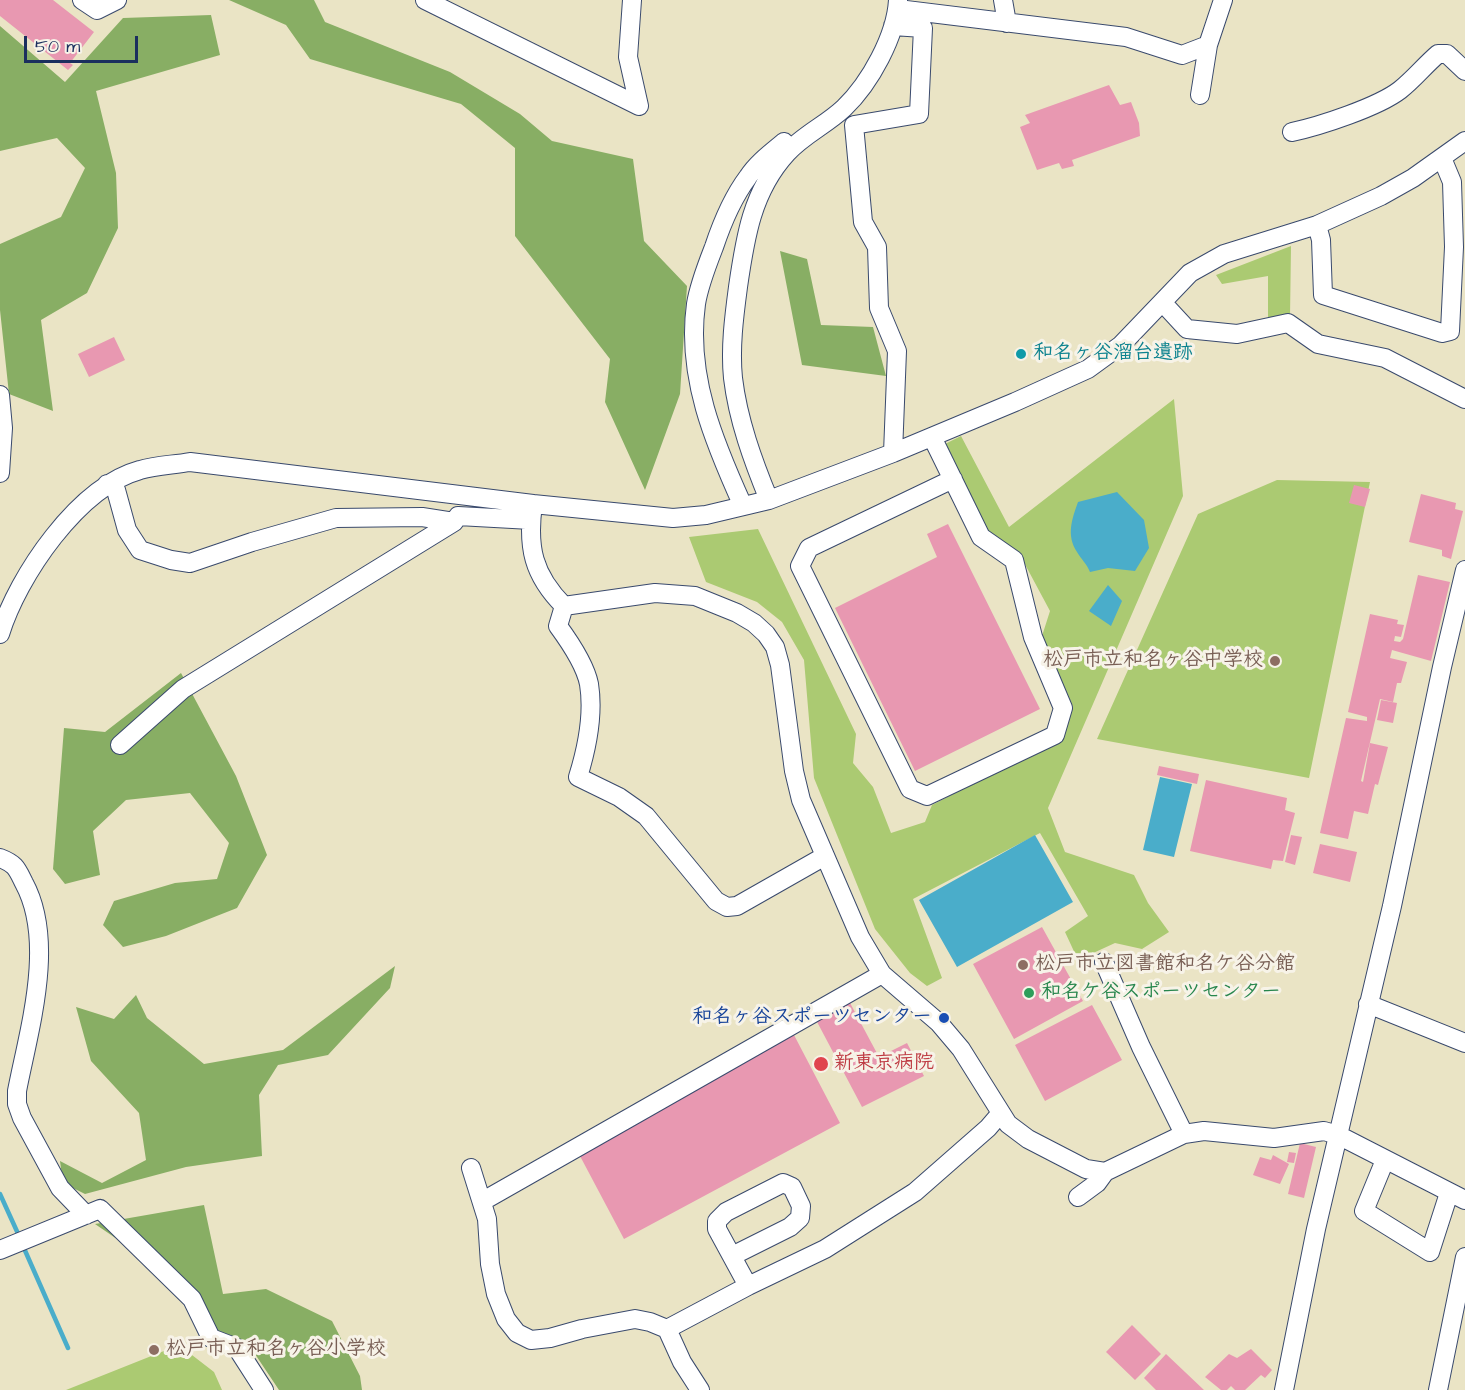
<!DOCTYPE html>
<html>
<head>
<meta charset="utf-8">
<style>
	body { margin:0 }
	#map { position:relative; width:1465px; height:1390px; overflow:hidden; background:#eae4c5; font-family:"Architects Daughter",sans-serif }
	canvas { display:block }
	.scale { position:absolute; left:24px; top:36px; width:114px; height:27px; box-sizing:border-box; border:3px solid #1b2f5e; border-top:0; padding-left:8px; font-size:18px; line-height:21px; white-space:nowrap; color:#1b2f5e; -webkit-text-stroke:4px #f7f3e8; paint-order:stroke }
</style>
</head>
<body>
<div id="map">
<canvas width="1465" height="1390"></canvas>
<div class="scale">50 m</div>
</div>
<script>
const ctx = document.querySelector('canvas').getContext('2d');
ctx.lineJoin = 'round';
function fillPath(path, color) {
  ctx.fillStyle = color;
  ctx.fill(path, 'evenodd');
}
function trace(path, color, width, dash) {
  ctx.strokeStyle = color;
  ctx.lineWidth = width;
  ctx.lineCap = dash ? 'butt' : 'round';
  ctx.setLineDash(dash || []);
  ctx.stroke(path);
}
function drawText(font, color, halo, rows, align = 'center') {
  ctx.font = font + ' "Architects Daughter","Klee One",sans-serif';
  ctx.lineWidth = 6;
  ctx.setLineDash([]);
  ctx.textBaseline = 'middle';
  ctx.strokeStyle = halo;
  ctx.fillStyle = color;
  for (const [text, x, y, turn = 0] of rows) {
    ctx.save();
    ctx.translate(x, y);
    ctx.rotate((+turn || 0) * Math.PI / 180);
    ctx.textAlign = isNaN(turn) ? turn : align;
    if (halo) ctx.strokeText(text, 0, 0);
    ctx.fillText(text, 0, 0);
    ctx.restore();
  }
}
fillPath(new Path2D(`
	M1291 246 1290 317 1268 323V276L1222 284 1216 275Z
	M1174 399 1183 496 1048 808 1065 852 1134 875 1148 903 1169 932 1142 949 1115 943 1078 960 1065 932 1088 916 1040 833 913 899 942 978 927 986 910 973 875 929 814 778 804 660 782 622 757 602 706 582 689 537 758 529 856 734 853 763 873 787 891 833 925 822 932 805 1059 740 1073 707 1042 636 1050 611 1020 555 989 533 943 445 961 436 1009 527Z
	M1277 480 1370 482 1309 778 1097 739 1198 514Z
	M179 1345 214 1372 222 1390H66Z`), '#abca72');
fillPath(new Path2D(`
	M229 0H314L325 22 450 72 520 114 552 141 633 159 644 241 687 286 680 394 645 490 605 402 610 359 515 236V148L461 104 310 59 286 25Z
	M211 15 220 55 96 91 116 173 118 228 87 293 41 320 53 411 9 394 0 310V244L61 217 85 168 57 138 0 151V26L65 82 123 18Z
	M780 251 807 259 821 325 873 327 886 376 802 365Z
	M181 673 236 776 267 855 237 908 166 936 123 947 103 925 114 901 175 883 217 879 229 843 190 793 126 800 93 831 100 875 65 884 53 869 64 728 105 732Z
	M395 966 390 988 328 1055 278 1065 259 1095 262 1156 186 1167 85 1194 63 1183 60 1161 102 1183 146 1160 139 1113 91 1061 76 1007 114 1019 136 995 147 1018 204 1064 283 1050Z
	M204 1205 223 1294 266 1289 332 1321 360 1376 362 1390H279L247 1342 206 1326 196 1293 95 1224Z`), '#88ae64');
fillPath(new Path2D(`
	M1117 492 1144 520 1149 548 1135 571 1108 568 1090 572C1087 564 1081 559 1077 552 1066 535 1072 519 1078 502Z
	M1108 585 1122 601 1111 626 1089 611Z
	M1160 777 1192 784 1174 857 1143 850Z
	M1035 835 1073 902 957 967 919 900Z`), '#4aadca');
trace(new Path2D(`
	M0 1194 20 1238
	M23 1246 68 1348`), '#4aadca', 4.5);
fillPath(new Path2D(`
	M0 0H53L94 32 70 63 73 65 68 70 0 16Z
	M1109 85 1120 105 1131 102 1139 123 1140 136 1072 160 1074 166 1062 169 1059 163 1037 170 1020 127 1030 123 1025 115Z
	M114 337 125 360 89 377 78 354Z
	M1354 485 1370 489 1365 507 1349 503Z
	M1421 494 1456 503 1455 509 1463 511 1451 559 1442 556V550L1409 542Z
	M948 524 1040 709 915 771 835 608 937 557 927 534Z
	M1418 575 1450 582 1431 661 1392 650 1390 658 1407 662 1401 683H1397L1393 702 1380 699 1361 781 1363 782 1370 743 1388 747 1378 785 1375 784 1368 814 1354 811 1348 839 1320 833 1346 718 1367 721V717L1348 712 1370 614 1398 620 1397 624 1404 625 1401 637 1395 636 1394 641 1400 642 1403 639Z
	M1381 700 1397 703 1393 723 1377 720Z
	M1159 766 1199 774 1197 784 1157 775Z
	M1206 780 1287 798 1285 810 1295 813 1283 861 1273 860 1271 869 1190 851Z
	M1291 835 1302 837 1295 865 1285 862Z
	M1320 844 1357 852 1350 882 1313 873Z
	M1042 927 1083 1001 1014 1039 973 964Z
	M849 1001 879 1057 907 1043 924 1076 862 1107 815 1018Z
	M1092 1005 1122 1060 1045 1101 1015 1045Z
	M794 1035 840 1123 624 1239 580 1156Z
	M1300 1143 1316 1147 1304 1198 1288 1194Z
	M1289 1152 1296 1153 1294 1163 1287 1162Z
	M1273 1155 1289 1164 1280 1184 1253 1175 1260 1157 1271 1160Z
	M1132 1325 1161 1354 1135 1380 1106 1352Z
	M1251 1349 1272 1370 1265 1378 1261 1375 1245 1390H1235L1231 1386 1227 1390H1221L1205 1377 1229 1354 1237 1358Z
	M1166 1354 1204 1390H1156L1144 1378Z`), '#e898b1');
const minor = new Path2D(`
	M82 0 97 10 117 0
	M425 0 639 106 628 57 632 0
	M1003 0 1007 23
	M898 9 1126 37 1182 55 1208 45 1223 0
	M1200 95 1208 45
	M1292 132C1320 126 1378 107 1400 90 1414 79 1425 65 1438 54H1447L1465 71
	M1317 225 1321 240 1323 295 1442 333 1450 331 1454 247 1452 182 1442 158
	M1162 302 1187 329 1237 334 1288 323 1318 344 1385 358 1465 399
	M0 395 3 428 0 473
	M932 437 981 537 1014 560 1033 637 1063 708 1055 735 927 796 910 789 800 566 809 548 953 479
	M893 453 897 351 879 308 877 247 863 222 854 125 919 114 923 28 893 26
	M107 484 116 490 127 530 140 550 171 560 190 563 252 542 336 518 422 517 454 522 458 516 531 520
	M769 500C753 461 738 420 733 378 730 348 734 317 738 287 745 238 752 191 787 153 803 135 826 125 844 108 870 83 896 36 898 0
	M533 504C527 547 533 575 564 606L655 593 695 596 737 613 754 623 766 634 775 647 780 665 794 771 801 800 860 937 882 974 939 1023 961 1049 1008 1124 1028 1139 1086 1169 1105 1172 1184 1134 1204 1131 1274 1138 1324 1131 1338 1135 1465 1200
	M743 506C714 442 686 376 696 304 699 285 707 265 714 247 722 223 733 197 748 177 757 163 772 152 784 142
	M564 606 558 626C569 641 585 664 589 684 594 715 587 748 578 777L619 797 646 816 716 901 727 907 737 906 825 856
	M0 634C18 576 78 487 140 470 156 465 174 465 190 462L533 504 673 518 706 515 769 500 893 453 1015 402 1088 369 1121 345 1190 273 1224 254 1317 225 1381 196 1413 178 1465 141
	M120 745 183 689 454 522
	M0 858C16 864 17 869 24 883 56 942 29 1029 17 1091V1104L22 1118 60 1188 86 1215
	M1104 962 1141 1047 1184 1134
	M1368 1004 1465 1043
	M1385 1160 1364 1211 1430 1252 1449 1193
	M471 1168 487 1219 490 1264 496 1294 506 1319 517 1333 531 1340 550 1338 582 1329 635 1319 650 1322 667 1329
	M1078 1197 1097 1183 1105 1172
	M483 1201 882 974
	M0 1250 100 1209 192 1299 211 1338 237 1348 264 1390
	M732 1256 790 1227 800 1218 801 1206 792 1187 783 1183 726 1212 717 1221V1229L748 1286
	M700 1390 682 1362 667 1329 748 1286 825 1249 915 1192 988 1128 1000 1114
	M1284 1390 1316 1229 1392 906 1442 667 1465 570
	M1438 1390 1465 1257`);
trace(minor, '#3a4a6d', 20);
trace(minor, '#fff', 18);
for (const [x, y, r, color] of [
	[1021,354,6,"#0f9aa8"],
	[1275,661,6,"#8d6e63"],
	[1023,965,6,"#8d6e63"],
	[1029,993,6,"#2e9e5b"],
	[944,1018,6,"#1a4fb4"],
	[821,1064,8,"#e0444e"],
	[154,1350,6,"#8d6e63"]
]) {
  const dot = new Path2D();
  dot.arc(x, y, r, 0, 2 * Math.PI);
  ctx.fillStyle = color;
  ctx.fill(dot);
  trace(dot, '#f7f3e8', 2);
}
drawText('bold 20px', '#0d838f', '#f7f3e8', [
	["和名ヶ谷溜台遺跡",1033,354]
], 'left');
drawText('bold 20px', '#785e54', '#f7f3e8', [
	["松戸市立和名ヶ谷中学校",1263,661,"right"],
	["松戸市立図書館和名ケ谷分館",1035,965],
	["松戸市立和名ヶ谷小学校",166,1350]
], 'left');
drawText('bold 20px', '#27864d', '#f7f3e8', [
	["和名ケ谷スポーツセンター",1041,993]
], 'left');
drawText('bold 20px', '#164399', '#f7f3e8', [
	["和名ヶ谷スポーツセンター",932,1018]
], 'right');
drawText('bold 20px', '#be3a42', '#f7f3e8', [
	["新東京病院",834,1064]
], 'left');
</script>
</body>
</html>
